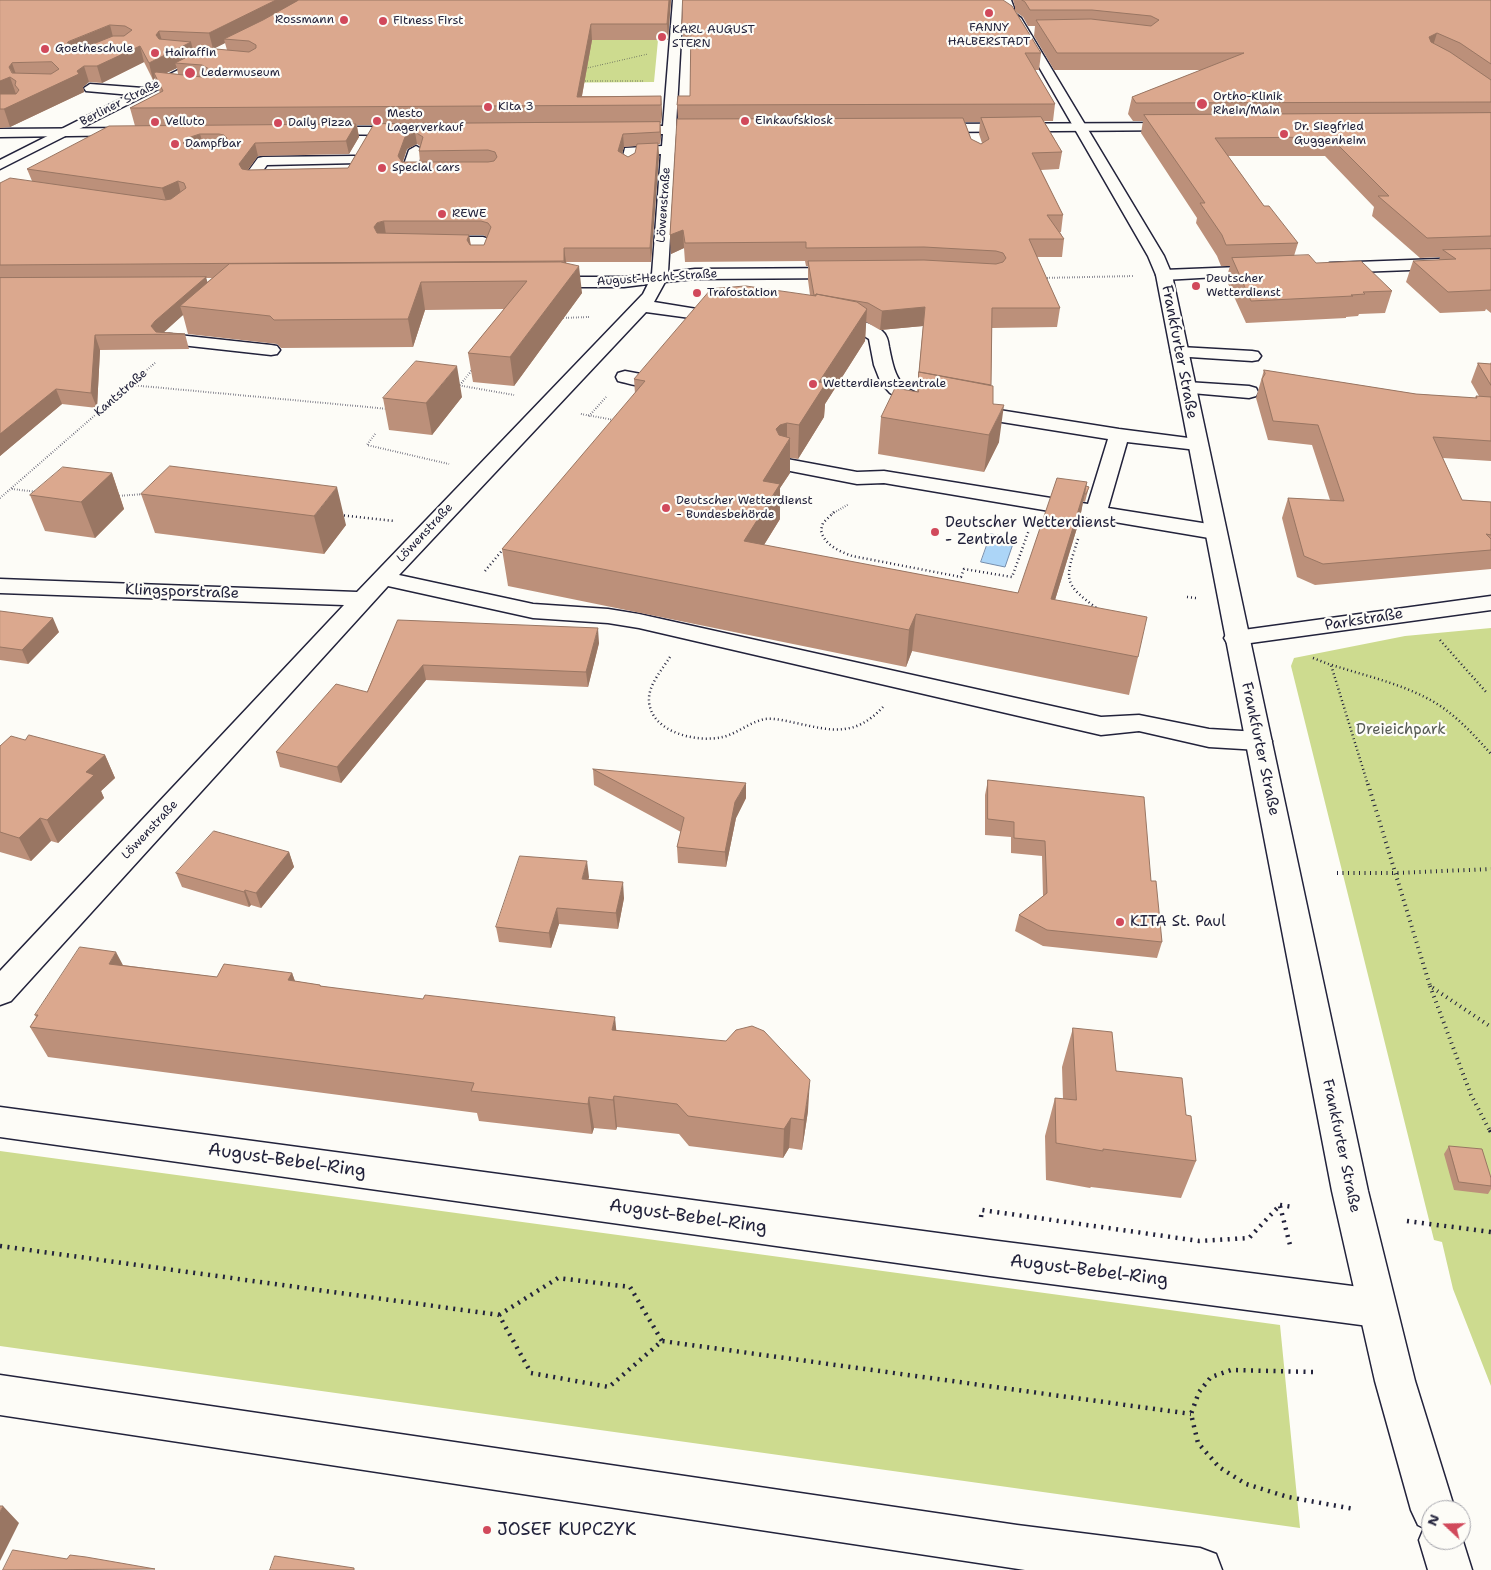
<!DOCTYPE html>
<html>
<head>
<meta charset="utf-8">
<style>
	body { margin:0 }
	#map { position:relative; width:1491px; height:1570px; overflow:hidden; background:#fdfcf7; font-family:"Shantell Sans",sans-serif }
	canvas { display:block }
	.north { position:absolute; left:1421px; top:1500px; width:50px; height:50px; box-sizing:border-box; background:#fdfcf7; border:1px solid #a5a5ac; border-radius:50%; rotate:291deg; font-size:14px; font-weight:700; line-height:20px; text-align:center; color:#22223b }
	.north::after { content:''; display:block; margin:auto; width:18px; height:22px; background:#d1495b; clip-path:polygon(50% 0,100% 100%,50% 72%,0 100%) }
</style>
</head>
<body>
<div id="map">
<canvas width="1491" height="1570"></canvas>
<div class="north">N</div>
</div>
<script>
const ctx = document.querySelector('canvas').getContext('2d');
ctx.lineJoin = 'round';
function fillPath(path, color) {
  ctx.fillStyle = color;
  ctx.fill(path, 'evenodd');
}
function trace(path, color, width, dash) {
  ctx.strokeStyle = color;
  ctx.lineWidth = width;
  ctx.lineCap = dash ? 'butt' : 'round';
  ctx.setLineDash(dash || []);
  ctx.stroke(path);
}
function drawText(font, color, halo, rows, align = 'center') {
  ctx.font = font + ' "Shantell Sans",sans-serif';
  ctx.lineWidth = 4.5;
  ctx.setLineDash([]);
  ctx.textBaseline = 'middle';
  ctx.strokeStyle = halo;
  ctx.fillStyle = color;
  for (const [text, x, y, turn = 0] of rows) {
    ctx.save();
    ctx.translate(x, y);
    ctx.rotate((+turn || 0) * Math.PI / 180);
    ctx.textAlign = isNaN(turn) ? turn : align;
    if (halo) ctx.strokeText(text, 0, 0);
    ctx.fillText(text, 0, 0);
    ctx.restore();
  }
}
fillPath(new Path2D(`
	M574 40H658L654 82 523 83Z
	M1491 628V1386L1453 1289 1442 1242 1434 1240 1291 666 1294 658 1405 636Z
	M0 1151 1280 1325 1300 1528 0 1346Z`), '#cddb8f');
const water = new Path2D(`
	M991 534 1015 538 1005 567 981 562Z`);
fillPath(water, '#acd5f7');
trace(water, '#758dac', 1);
const minor = new Path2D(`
	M673 0H683L676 126H713L720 130 713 134H676L668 272 695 269 845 268 851 270 853 273 851 276 845 278 695 279 665 282 654 302 703 310 727 305 733 306 736 310 733 314 705 320 646 312 399 575 533 604 608 609 639 614 1101 717 1139 715 1209 729 1259 732 1268 735 1272 741 1268 747 1259 750 1209 747 1139 731 1101 735 639 628 608 623 533 618 388 586 11 1001 0 1005V971L344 605 0 593V579L357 592 643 294 648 284 624 287H544L538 286 536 282 538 278 544 277H624L652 274 661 154 636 155 635 164 628 168 621 164 625 148 662 146 663 134H624L617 130 624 126H663Z
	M995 0H1011L1014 8 1013 11 1008 14 999 11Z
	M90 84 143 88 149 92 143 96 86 91 84 88Z
	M1178 123 1183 124 1185 127 1183 130 929 132 922 128 929 124Z
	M321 127H406L413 131 406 135 316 134 314 131 316 128Z
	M133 128 140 132 138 135 0 137V129Z
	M416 146 423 150 418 165 442 166 444 169 442 172 404 173 402 170 409 150Z
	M354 156 359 157 361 160 359 163 267 165 262 172 286 173 288 176 286 179C274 182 258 183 246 180L244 177 258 158 263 157Z
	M433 237H483L489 239 491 242 485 258H473L471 255 474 247 427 245 425 242 427 239Z
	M1491 257V267L1330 273 1324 271 1322 268 1324 265 1330 263Z
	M1265 266 1271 268 1273 271 1271 274 1164 280 1158 278 1156 275 1158 272 1164 270Z
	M829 318C846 319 867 319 881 330 887 335 888 340 889 347 896 383 900 389 936 400L1119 429 1204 440 1207 444 1204 448 1197 450 1127 442 1108 508 1215 525 1223 527 1226 532 1223 537 1215 539 884 483 857 484 780 469 777 465 780 461 787 459 857 472 884 471 1088 504 1108 439 933 411 910 404 890 393 881 383 874 365 869 339 856 331 823 327 820 323 823 319Z
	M169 334 271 345 277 346 280 350 277 354 271 355 163 343 160 339 163 335Z
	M1180 347 1252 351 1258 352 1261 356 1258 360 1252 361 1174 356 1171 352 1174 348Z
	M664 358 670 360 673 364C669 370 664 379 658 384 650 391 628 383 618 381L616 377 618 373 625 371 646 375 658 360Z
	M1187 382 1249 386 1256 388 1258 392 1256 396 1249 398 1180 392 1178 388 1180 384Z
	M1491 596V610L1236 645 1227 643 1224 638 1227 633 1236 631Z
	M0 1107 990 1240 1376 1289 1390 1295 1395 1308 1390 1321 1376 1327 990 1276 0 1137Z
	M0 1375 1017 1525 1200 1548 1216 1554 1222 1570H1025L0 1415Z`);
const major = new Path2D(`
	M992 0H1002L1006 7 1021 18 1164 256 1172 275 1368 1191 1415 1381 1455 1510H1431V1540H1461V1535L1472 1570H1428L1419 1540 1424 1528 1418 1525 1411 1510 1375 1381 1332 1191 1156 275 1148 256 1012 20 998 11Z
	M190 64 196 68 194 71 0 169V160Z`);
trace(minor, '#22223b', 3);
trace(major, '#22223b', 3);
trace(new Path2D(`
	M583 69 648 54
	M580 81H644`), '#22223b', 1, [0.5, 2]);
trace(new Path2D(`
	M1042 278 1134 276
	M561 318 589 317
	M131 385 389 409
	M457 385 514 395
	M460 385 472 370
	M581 414 614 420 612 423
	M589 416 607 396
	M375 434 367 445 449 464
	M12 489 38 492
	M117 496 145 494
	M0 498 156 362
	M832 514 849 504`), '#22223b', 2, [0.5, 2]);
trace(new Path2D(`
	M834 512 823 523 821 530C824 545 839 551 852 556L961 577 964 569 1012 577 1029 530
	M340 515 394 521
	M1078 539C1065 580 1062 583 1098 609
	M485 571 505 547
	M1187 597 1196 598
	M1440 640 1486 692
	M670 657C662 670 648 685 649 701 651 733 698 743 723 737 738 733 750 722 765 719 775 718 786 721 796 723 832 731 855 737 883 707
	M1313 658 1331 665 1368 785
	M1332 665C1366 676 1403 684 1434 702 1456 715 1474 735 1491 754`), '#22223b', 2.5, [1, 3]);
trace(new Path2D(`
	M1368 784 1430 986 1491 1027
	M1337 873H1396L1491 869
	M1430 986 1471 1095 1490 1131`), '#22223b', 4, [1, 4.5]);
trace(new Path2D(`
	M1490 1130 1491 1132
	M1280 1205 1293 1207
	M1280 1206 1290 1245
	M981 1217 982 1210 1199 1241 1249 1238 1280 1205
	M1407 1221 1491 1232
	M0 1246 499 1315 531 1373 609 1387 662 1341 1191 1414
	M499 1315 558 1278 630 1287 662 1341
	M1313 1372 1231 1370 1211 1377 1199 1392 1191 1414 1198 1443 1219 1467 1246 1484 1288 1497 1354 1509`), '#22223b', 4.5, [2, 5.5]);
fillPath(minor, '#fdfcf7');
fillPath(major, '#fdfcf7');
fillPath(new Path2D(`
	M0 0H671L668 40H592L582 96H661L662 114 661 123H660L661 135 660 144H658L659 156 651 262H566L582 293 514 386 473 382 468 353 504 309 425 310 413 347 281 348 277 344 188 334 183 315 163 332 185 334 189 349 100 350 97 408 62 404 0 456V183L32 181 27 169 135 126 130 108 160 93 155 78 153 80 144 62 102 83 89 82 83 87 84 92 10 127 0 128ZM225 43 227 50 213 49ZM193 48 205 49 194 54ZM177 68 178 74 166 73ZM357 125H374L348 168 248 170 258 156 349 154 359 137ZM417 144 420 146 419 151 420 162H403L407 149ZM637 146 635 153 628 157 622 153 624 147ZM469 235H483L487 237 484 245H471ZM206 278H212L207 282Z
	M1013 0H1491V313L1486 309 1485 311 1440 313 1406 282 1413 261 1439 260 1440 257 1420 258 1372 216 1374 207 1325 156H1228L1264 206 1298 243 1294 256 1392 291 1385 313 1359 314 1358 316 1346 317V318L1246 323 1226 279 1230 266H1221L1217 256 1196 223 1197 218 1141 133 1143 121H1133L1128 114 1132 97 1201 70H1054L1034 36 1035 26H1028L1023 17 1016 12 1041 53 1039 70H1035L1055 104 1053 121H1044L1062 152 1059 169 1041 170 1063 215 1061 232H1060L1064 239 1062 257H1037L1060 308 1057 327 992 328 991 385 993 404 999 442 984 472 878 454 881 417 917 392 923 326 880 330 866 322 865 341 825 404 824 417 798 459 790 458V473L780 488V519L764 545 1018 593 1086 486 1089 487 1085 502 1083 501 1080 518 1055 600 1138 657 1129 695 912 651 906 667 508 586 502 549 635 394 634 379 810 295 808 280V266H806L805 261 685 262 684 248 671 254 670 235 678 119 677 105 690 96 691 40H683L682 24 1015 10V7ZM965 122H980L979 134 982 143 981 144 971 139Z
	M1491 362V461L1443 458 1462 500 1491 502V569L1315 585 1297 577 1282 518 1288 498 1330 500 1312 445 1268 440 1256 398 1264 370 1416 394 1475 398 1476 396H1479L1471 382 1478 363 1490 364Z
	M462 397 432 435 389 430 383 398Z
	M170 466 346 525 324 554 155 533 141 494Z
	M112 473 124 509 95 538 45 531 30 495Z
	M0 611 59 632 28 664 0 660Z
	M398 620 599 643 588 687 426 680 341 783 280 767 276 752 367 692Z
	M25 740 105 755 115 778 101 791 104 798 58 843 51 841 31 861 0 852V746Z
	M593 769 746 798 736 818 726 867 678 863 677 847 681 832 594 785Z
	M988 780 1151 881 1162 942 1157 958 1043 946 1015 931 1019 915 1043 896 1042 856 1011 853V837L985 835V795Z
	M289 852 294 867 261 908 251 905 249 907 182 887 176 873Z
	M589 877 588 880 624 898 618 929 559 924 551 948 499 942 496 927Z
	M123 965 217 977 292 973 295 981 320 985 321 986 617 1031 808 1111 802 1150 789 1148 783 1158 689 1146 679 1134 617 1127 616 1130 594 1128 592 1134 479 1121 477 1113 48 1057 30 1027 36 1017 35 1015Z
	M1073 1028 1116 1071 1186 1115 1196 1161 1181 1198 1091 1187 1090 1188 1046 1180 1045 1136 1055 1098 1063 1099 1062 1067Z
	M1449 1146 1491 1178V1189L1488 1194 1454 1190 1444 1154Z`), '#bc907a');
fillPath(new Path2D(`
	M276 0H309L224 39 225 43 213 49 209 33Z
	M669 0H671L668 40 667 24Z
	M591 24 592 40 580 106 577 97Z
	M110 25 114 41 70 63 65 47 68 42Z
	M159 31 164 47 156 35Z
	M1437 33 1432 49 1429 37Z
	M191 42 195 58 175 63 177 68 156 78 154 73 155 78 153 80 149 63Z
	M140 46 144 62 102 83 97 66Z
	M12 63 18 80 9 67Z
	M84 66 89 82 83 87 84 92 10 127 4 109 77 71Z
	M10 77 16 94 0 101V81Z
	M661 96 662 114 661 123Z
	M660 122 661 135 660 144Z
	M356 124 359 137 349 154 346 141Z
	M415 132 417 144 407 149 400 169 398 156 405 137Z
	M200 134 204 147 194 149 186 156 183 143 191 137Z
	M623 134 624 147 619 164 618 151Z
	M255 143 258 156 242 177 239 164Z
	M658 143 659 156 651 262 650 248Z
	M178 181 181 194 166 201 162 188Z
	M384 221 386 235 379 237 374 227 377 223Z
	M683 230 684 248 671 254 670 235Z
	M469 235 471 249 467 240Z
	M564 248 566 262 565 275 564 261Z
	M579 266 582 293 514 386 510 357Z
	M206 277 210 292 180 306 183 315 161 335H154L151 326 155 321Z
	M421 282 425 310 413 347 408 319Z
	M925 307 923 326 880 330 882 311Z
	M867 309 865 341 825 404 824 417 798 459 799 425 819 382Z
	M95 335 100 350 97 408 91 393Z
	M457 366 462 397 432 435 426 403Z
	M56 389 62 404 0 456V434Z
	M1004 405 999 442 984 472 989 435Z
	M787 423V444L790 438V473L780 488V519L744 577V541L763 481 776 429 780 425Z
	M112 473 124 509 95 538 81 502Z
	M1087 482 1080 518 1044 636 1051 599Z
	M337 487 346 525 324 554 314 516Z
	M916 614 912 651 906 667 909 630Z
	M53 618 59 632 28 664 22 650Z
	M598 628 599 643 588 687 586 672Z
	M423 665 426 680 341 783 337 767Z
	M105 755 115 778 101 791 104 798 58 843 47 820 86 772Z
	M746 783V798L736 818 726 867 725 852 735 802Z
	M40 818 51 841 31 861 19 838Z
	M289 852 294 867 261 908 256 893Z
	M587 861 589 877 584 895 582 879Z
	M623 882 624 898 618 929 616 913Z
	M245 890 251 905 249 907 244 892Z
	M557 908 559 924 551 948 549 933Z
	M116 952 132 982 109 964Z
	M292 973 303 1004 288 980Z
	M615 1017 618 1047 612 1030Z
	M810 1080 808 1111 802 1150 804 1120Z
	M614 1096 617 1127 616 1130 613 1100Z
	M589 1097 594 1128 592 1134 588 1104Z
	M791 1118 789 1148 783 1158 784 1129Z
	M3 1506 19 1523 0 1561V1512Z`), '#997663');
const building = new Path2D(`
	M0 0H276L209 33 159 31 156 35 159 39 191 42 149 63 140 46 97 66H84L77 71 79 74 4 109H0V94H16L19 90 15 85 16 81 10 77 0 81ZM110 25 125 26 132 30 124 36H113L73 52 65 47 68 42ZM52 62 59 69 51 74 12 73 9 67 12 63Z
	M299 0H669L667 24H591L577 97 661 96V105L130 108 163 91 154 73 156 72 202 77 209 72V69L202 65 175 63 205 48 249 52 256 48V45L249 41 224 39 263 20Z
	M683 0H1003L1012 6 1041 53H1025L1055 104 677 105 678 96H690L691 24H682Z
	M1022 0H1491V64L1460 43 1437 33 1429 37 1431 42 1450 52 1491 80V102L1136 103 1132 97 1244 53H1057L1036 20 1091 19 1151 26 1159 20 1151 16 1092 10H1030L1025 2Z
	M1491 113V236L1427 238 1378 196H1389L1330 137 1215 138 1264 206H1269L1298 243 1226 245 1222 235 1200 203H1205L1144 115Z
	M1041 117 1062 152 1032 153 1063 215H1047L1064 239H1029L1060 308H992L991 385 925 373 919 372 925 307 882 311 868 303 816 294V295H814L808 261 924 260 996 264 1003 262 1006 258 1003 253 996 251 924 247 806 248V242L685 243 683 230 670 235 677 119 963 118 971 139 981 144 989 139 981 118Z
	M660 122V132L623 134 618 151 628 157 635 153 637 144 658 143 650 248H564V261L0 265V183L10 178 165 200 171 199 186 188 184 183 178 181 162 188 27 169 109 126 356 124 346 141 255 143 239 164 242 169 248 170 348 168 374 124ZM415 132 423 137 419 151 488 150 495 152 497 157 494 161 488 162H402L398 156 405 137ZM200 134H219L224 135 227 138 224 144 192 149 183 143 191 137ZM384 221H481L488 223 491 227 484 245H470L467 240 469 235 377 233 374 227 377 223Z
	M1491 249V290L1448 292 1413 261 1456 259 1443 250Z
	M1309 255 1316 263 1361 261 1392 291 1363 292 1365 294 1351 295 1353 296 1251 301 1232 258Z
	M561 262 579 266 510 357 468 353 527 281 421 282 408 319 274 320 270 316 180 306 229 264Z
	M206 277 155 321 151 326 156 332 185 334 95 335 91 393 56 389 0 434V278Z
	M746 286 816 296V294L857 302 867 309 819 382 826 383 799 425 787 423 780 425 776 429 779 435 790 438 763 481 780 484 744 541 1018 593 1057 478 1087 482 1051 599 1147 617 1138 657 916 614 909 630 502 549 645 381 634 379 711 289Z
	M416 361 457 366 426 403 383 398Z
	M1478 363 1491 364V385Z
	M1264 370 1416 394 1477 398 1476 396 1491 397V441L1433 437 1462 500 1491 502V535L1486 534 1491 539V550L1323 564 1304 556 1288 498 1344 501 1318 425 1273 421 1262 379 1265 374Z
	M919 372 993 386V404L1004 405 989 435 881 417 895 388 918 392Z
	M170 466 337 487 314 516 141 494Z
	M63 467 112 473 81 502 30 495Z
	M1086 486 1089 487 1086 494H1085Z
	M0 611 53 618 22 650 0 647Z
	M398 620 598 628 586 672 423 665 337 767 276 752 336 684 367 692Z
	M29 735 105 755 86 772 94 775 47 820 40 818 19 838 0 832V746L11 736 25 740Z
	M593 769 746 783 735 802 725 852 677 847 684 818Z
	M988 780 1144 797 1151 881H1156L1162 942 1047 930 1019 915 1047 893 1045 841 1014 838V822L988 819Z
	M214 831 289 852 256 893 245 890 244 892 176 873Z
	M520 856 587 861 582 879 623 882 616 913 557 908 549 933 496 927Z
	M80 947 116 952 109 964 217 977 224 964 292 973 288 980 320 985V986L423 999 425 995 615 1017 612 1030 726 1041 736 1030 752 1026 764 1031 810 1080 804 1120 791 1118 784 1129 688 1116 677 1104 614 1096 613 1100 589 1097 588 1104 471 1091 474 1083 30 1027 38 1015H35Z
	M1073 1028 1112 1032 1116 1071 1182 1078 1186 1115 1191 1116 1196 1161 1103 1149V1151L1056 1143 1055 1098 1076 1100Z
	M1449 1146 1482 1149 1491 1178V1186L1459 1182Z
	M0 1506H3L0 1512Z
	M13 1550 67 1559 70 1555 86 1557 155 1569 3 1570Z
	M275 1556 354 1568V1570H270Z`);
fillPath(building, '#dba88e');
trace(building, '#997663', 1);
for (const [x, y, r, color] of [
	[989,13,5,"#d1495b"],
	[344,20,5,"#d1495b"],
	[383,21,5,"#d1495b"],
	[662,37,5,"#d1495b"],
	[45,49,5,"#d1495b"],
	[155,53,5,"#d1495b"],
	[190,73,6,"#d1495b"],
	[1202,104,6,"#d1495b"],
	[488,107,5,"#d1495b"],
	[377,121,5,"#d1495b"],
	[745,121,5,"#d1495b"],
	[155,122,5,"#d1495b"],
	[278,123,5,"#d1495b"],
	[1284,134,5,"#d1495b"],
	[175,144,5,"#d1495b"],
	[382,168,5,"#d1495b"],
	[442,214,5,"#d1495b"],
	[1196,286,5,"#d1495b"],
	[697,293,5,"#d1495b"],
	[813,384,5,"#d1495b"],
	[666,508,5,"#d1495b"],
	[935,532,5,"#d1495b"],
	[1120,922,5,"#d1495b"],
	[487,1530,5,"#d1495b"]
]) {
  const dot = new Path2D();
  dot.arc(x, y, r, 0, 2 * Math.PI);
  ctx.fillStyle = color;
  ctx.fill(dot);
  trace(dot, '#fdfcf7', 2);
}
drawText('12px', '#22223b', '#fdfcf7', [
	["Rossmann",334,20,"right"],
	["Fitness First",393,21],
	["FANNY",989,28,"center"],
	["HALBERSTADT",989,42,"center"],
	["KARL AUGUST",672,30],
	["STERN",672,44],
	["Goetheschule",55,49],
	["Hairaffin",165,53],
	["Ledermuseum",201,73],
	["Ortho-Klinik",1213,97],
	["Rhein/Main",1213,111],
	["Kita 3",498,107],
	["Mesto",387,114],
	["Lagerverkauf",387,128],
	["Einkaufskiosk",755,121],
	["Velluto",165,122],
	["Daily Pizza",288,123],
	["Dr. Siegfried",1294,127],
	["Guggenheim",1294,141],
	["Dampfbar",185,144],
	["Special cars",392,168],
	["REWE",452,214],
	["Deutscher",1206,279],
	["Wetterdienst",1206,293],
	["Trafostation",707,293],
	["Wetterdienstzentrale",823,384],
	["Deutscher Wetterdienst",676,501],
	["- Bundesbehörde",676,515]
], 'left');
drawText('12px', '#22223b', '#fdfcf7', [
	["Berliner Straße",120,103,-27],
	["Löwenstraße",664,205,-86],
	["August-Hecht-Straße",657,278,-4],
	["Kantstraße",121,393,-41],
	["Löwenstraße",425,533,-47],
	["Löwenstraße",150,830,-47]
]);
drawText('15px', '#22223b', '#fdfcf7', [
	["Frankfurter Straße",1179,352,79],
	["Klingsporstraße",182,592,2],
	["Parkstraße",1364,620,-9],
	["Frankfurter Straße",1260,749,78],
	["Frankfurter Straße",1341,1146,78]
]);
drawText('15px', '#22223b', '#fdfcf7', [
	["Deutscher Wetterdienst",945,523],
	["- Zentrale",945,540],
	["KITA St. Paul",1130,922]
], 'left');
drawText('15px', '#555a54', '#fdfcf7', [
	["Dreieichpark",1401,730]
]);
drawText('18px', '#22223b', '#fdfcf7', [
	["August-Bebel-Ring",287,1161,8],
	["August-Bebel-Ring",688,1217,8],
	["August-Bebel-Ring",1089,1271,7]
]);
drawText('18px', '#22223b', '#fdfcf7', [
	["JOSEF KUPCZYK",497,1530]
], 'left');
</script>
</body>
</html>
